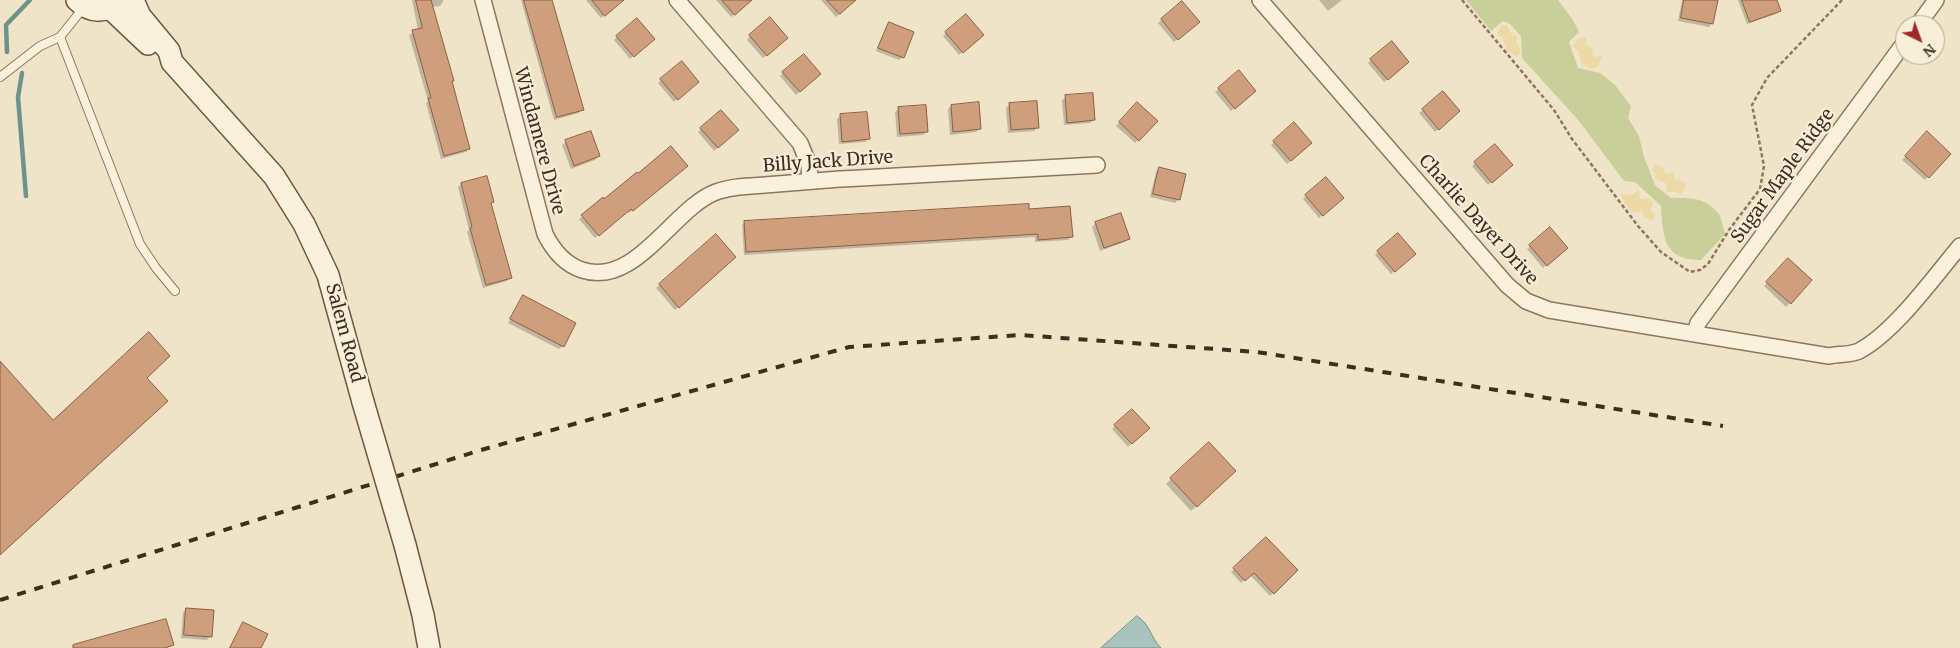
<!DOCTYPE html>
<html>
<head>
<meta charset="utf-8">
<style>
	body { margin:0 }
	#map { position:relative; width:1960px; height:648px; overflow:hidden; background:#f0e4c8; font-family:Merriweather,serif }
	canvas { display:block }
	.north { position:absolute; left:1895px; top:15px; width:50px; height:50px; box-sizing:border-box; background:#f7eed8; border:1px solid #ada18e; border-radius:50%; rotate:138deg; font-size:14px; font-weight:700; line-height:20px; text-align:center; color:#3d2e20 }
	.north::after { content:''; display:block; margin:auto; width:18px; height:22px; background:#9e2a2b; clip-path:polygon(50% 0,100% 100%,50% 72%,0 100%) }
</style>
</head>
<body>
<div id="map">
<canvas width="1960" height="648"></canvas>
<div class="north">N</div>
</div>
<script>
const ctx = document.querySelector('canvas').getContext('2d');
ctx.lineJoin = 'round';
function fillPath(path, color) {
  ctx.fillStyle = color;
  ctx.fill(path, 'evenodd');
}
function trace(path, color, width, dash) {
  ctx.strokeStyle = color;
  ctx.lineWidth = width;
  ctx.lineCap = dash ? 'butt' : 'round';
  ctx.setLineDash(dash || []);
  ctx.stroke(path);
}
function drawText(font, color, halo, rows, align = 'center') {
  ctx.font = font + ' Merriweather,serif';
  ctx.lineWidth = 4.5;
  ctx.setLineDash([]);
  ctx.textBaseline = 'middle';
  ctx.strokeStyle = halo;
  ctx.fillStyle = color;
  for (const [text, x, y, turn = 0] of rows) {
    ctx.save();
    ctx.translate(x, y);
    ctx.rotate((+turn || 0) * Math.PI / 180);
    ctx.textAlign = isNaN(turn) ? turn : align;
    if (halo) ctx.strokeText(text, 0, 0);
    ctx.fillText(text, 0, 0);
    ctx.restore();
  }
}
fillPath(new Path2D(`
	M1466 0H1558L1573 20 1579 32 1569 42 1578 68 1600 73 1615 85 1631 106 1628 118 1639 136 1644 157 1655 185 1671 198C1689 197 1707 198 1719 214 1722 219 1723 228 1725 234L1701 260C1663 260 1663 237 1661 206L1635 182 1624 181 1579 121 1522 58 1521 36 1510 24 1503 21 1491 31Z`), '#c9cf9b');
fillPath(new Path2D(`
	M1502 25 1507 26 1512 35 1517 36 1516 43 1520 49V53L1516 56 1507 51 1503 38 1497 33Z
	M1584 37 1587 38 1585 44 1593 49 1592 52 1594 57 1601 56 1602 58 1596 68C1590 69 1584 66 1580 61V53L1573 46 1577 40Z
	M1654 164 1661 166 1667 175 1670 172 1674 174 1675 181 1679 179 1685 183 1686 187 1683 190 1682 194H1679L1675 191 1667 192 1666 183 1655 179 1656 173 1653 172Z
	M1639 190 1640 199 1648 198 1653 202 1651 210 1656 215 1652 221 1645 218 1642 212H1631L1621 196V193L1632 195Z`), '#ecd9a5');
const water = new Path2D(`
	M1137 616C1151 625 1150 637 1161 648H1101Z`);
fillPath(water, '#a9c4bc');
trace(water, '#6f938a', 1);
fillPath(new Path2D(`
	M412 0H443V2L440 6 432 7 469 148 466 152 441 159 426 103 428 101 409 35 418 30Z
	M521 0H551L582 109 579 113 554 120Z
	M586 0H623L601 18Z
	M716 0H751L731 17Z
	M821 0H855L836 17Z
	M1319 0H1342L1328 11Z
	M1682 0H1717L1712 23 1709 27 1678 21Z
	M1738 0H1776L1779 11 1776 14 1747 24Z
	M1182 3 1195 25 1174 42 1158 23Z
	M889 23 903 57 899 60 876 51 886 27Z
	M946 33 979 38 959 55 943 36Z
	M750 36 783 41 763 58 747 40Z
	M617 37 650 42 630 59 614 40Z
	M1371 60 1404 65 1384 82 1368 63Z
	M1238 72 1251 94 1231 111 1215 92Z
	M783 73 816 78 796 95 780 76Z
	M661 80 694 85 674 102 658 83Z
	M1066 97 1094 120 1090 123 1064 125 1062 100Z
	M1010 104 1038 127 1034 131 1008 133 1006 108Z
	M1137 104 1156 121 1135 143 1116 126Z
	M951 106 979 129 976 132 950 135 948 109Z
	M898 109 926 132 923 135 897 137 895 112Z
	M1423 110 1455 115 1435 132 1419 113Z
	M840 116 868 139 865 142 839 144 837 119Z
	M701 129 734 134 714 151 698 132Z
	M590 133 599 156 595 160 571 169 562 145 566 142Z
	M1927 133 1950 154 1925 180 1902 160Z
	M1274 142 1307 147 1287 164 1271 145Z
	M1495 146 1508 168 1488 185 1472 166Z
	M1159 168 1178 200 1175 203 1150 197 1156 172Z
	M683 170 629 213 627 211 595 238 579 219 604 201Z
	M487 177 493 202 490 204 511 278 507 281 483 288 467 232 469 230 458 187 461 184Z
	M1306 196 1339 201 1319 218 1303 199Z
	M1028 210 1071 237 1068 240 1035 242V237L744 255 742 225 745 222Z
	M1120 215 1128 239 1125 242 1100 251 1092 227 1095 224Z
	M716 236 731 261 675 310 656 288Z
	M1530 246 1563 251 1543 268 1527 249Z
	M1378 252 1411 257 1391 274 1375 255Z
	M1788 260 1811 280 1786 307 1764 286Z
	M523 296 563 346 559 349 508 323Z
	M1132 410 1148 428 1128 447 1112 429Z
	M1229 477 1191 511 1166 484 1171 479Z
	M1266 538 1296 570 1270 596 1250 575 1241 583 1231 572Z
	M187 609 210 636 207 640 181 638 183 612Z
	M243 623 260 648H229Z`), '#0003');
trace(new Path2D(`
	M7 52 6 25 30 0
	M22 73 18 97 26 196`), '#6f938a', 4.5);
const building = new Path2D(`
	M416 0H431L454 81H452L470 149 444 156 428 98H431L412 30 422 28Z
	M524 0H552L584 110 557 117Z
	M592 0H624L605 16Z
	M722 0H752L735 15Z
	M827 0H856L840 14Z
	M1684 0H1718L1713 24 1681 18Z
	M1742 0H1777L1781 11 1750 22Z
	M1182 1 1200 22 1178 40 1161 19Z
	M966 14 984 35 963 53 945 32Z
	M770 17 788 38 767 56 749 35Z
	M637 18 655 39 634 57 616 36Z
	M889 22 914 32 904 58 878 48Z
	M1392 41 1409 62 1388 80 1370 59Z
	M804 54 821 74 800 92 782 72Z
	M682 61 699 82 678 100 660 79Z
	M1239 70 1256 91 1235 109 1218 88Z
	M1443 91 1460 111 1439 130 1422 109Z
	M1093 93 1095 120 1067 123 1065 95Z
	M1037 101 1039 128 1011 130 1009 103Z
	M979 102 981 129 953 132 951 105Z
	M1137 102 1158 121 1139 141 1119 122Z
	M926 105 928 132 900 134 898 107Z
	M721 110 739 130 718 148 700 128Z
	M867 112 870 139 842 142 840 114Z
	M1294 122 1312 143 1291 161 1273 141Z
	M591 131 600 156 574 166 565 140Z
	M1927 131 1951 154 1929 178 1905 156Z
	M1495 144 1513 165 1492 183 1474 162Z
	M671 146 688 166 633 211 631 209 599 236 581 215 603 197 604 199 637 172 638 173Z
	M1159 167 1186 174 1180 200 1153 194Z
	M487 176 494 202 491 203 512 278 486 285 470 228 472 227 461 183Z
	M1326 177 1344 198 1323 216 1305 195Z
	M1029 204V209L1070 206 1073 237 1038 240V234L746 252 744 221Z
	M1121 213 1130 239 1104 248 1095 222Z
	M1550 227 1568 248 1547 266 1529 245Z
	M1398 233 1416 254 1395 272 1377 251Z
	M716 234 736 257 679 308 659 284Z
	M1788 258 1812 280 1791 304 1766 282Z
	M523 295 576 323 564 347 510 319Z
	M149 332 170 356 147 378 168 401 0 555V361L53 420Z
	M1132 409 1150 428 1132 444 1114 425Z
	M1209 442 1236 471 1197 507 1170 478Z
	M1266 537 1298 570 1274 594 1254 573 1245 581 1233 568Z
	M186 608 214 610 212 637 184 635Z
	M166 619 174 645 165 648H73V645Z
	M243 622 268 634 261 648H230Z`);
fillPath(building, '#cf9f7d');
trace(building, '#8d5f41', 1);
const lane = new Path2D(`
	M60 37 140 244 156 268 175 291
	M0 77 40 46 60 37 84 7`);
const street = new Path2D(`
	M483 0 545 234C553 250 564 264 582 270 636 288 673 208 716 192 732 186 749 186 765 185 790 183 815 181 840 179 926 175 1012 170 1097 165
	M677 0 800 143 809 165 810 181
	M1260 0 1507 285 1526 301 1549 310 1829 356C1838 354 1851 355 1859 351 1894 333 1934 277 1960 246
	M1918 25 1936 0
	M1695 333 1698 323 1905 42`);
const secondary = new Path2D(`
	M77 0C91 14 107 13 122 0
	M133 0 140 16 169 51 172 62 274 176 304 224 328 275 363 402
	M110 8 148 44
	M405 545 423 615 429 648`);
trace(lane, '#8d765c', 10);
trace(street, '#8d765c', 18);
trace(secondary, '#6f573f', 24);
trace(new Path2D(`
	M1462 0 1554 110 1572 139 1638 226 1661 252 1690 272 1700 270 1708 264 1729 230 1760 189 1764 166 1752 105 1767 78 1842 0`), '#8d765c', 2.5, [4, 2.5]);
trace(lane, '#faf1dc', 8);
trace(street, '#faf1dc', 15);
trace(secondary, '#faf1dc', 21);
trace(new Path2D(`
	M0 600 481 450 849 347 1020 335 1257 352 1723 426`), '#3d2e20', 4, [9, 9]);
const secondaryBridge = new Path2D(`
	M363 402 405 545`);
trace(secondaryBridge, '#6f573f', 24, []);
trace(secondaryBridge, '#faf1dc', 21);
drawText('18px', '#3d2e20', '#f7eed8', [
	["Windamere Drive",539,141,75],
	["Billy Jack Drive",828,162,-4],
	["Sugar Maple Ridge",1783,176,-54],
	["Charlie Dayer Drive",1478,220,48],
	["Salem Road",344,333,75]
]);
</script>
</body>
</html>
